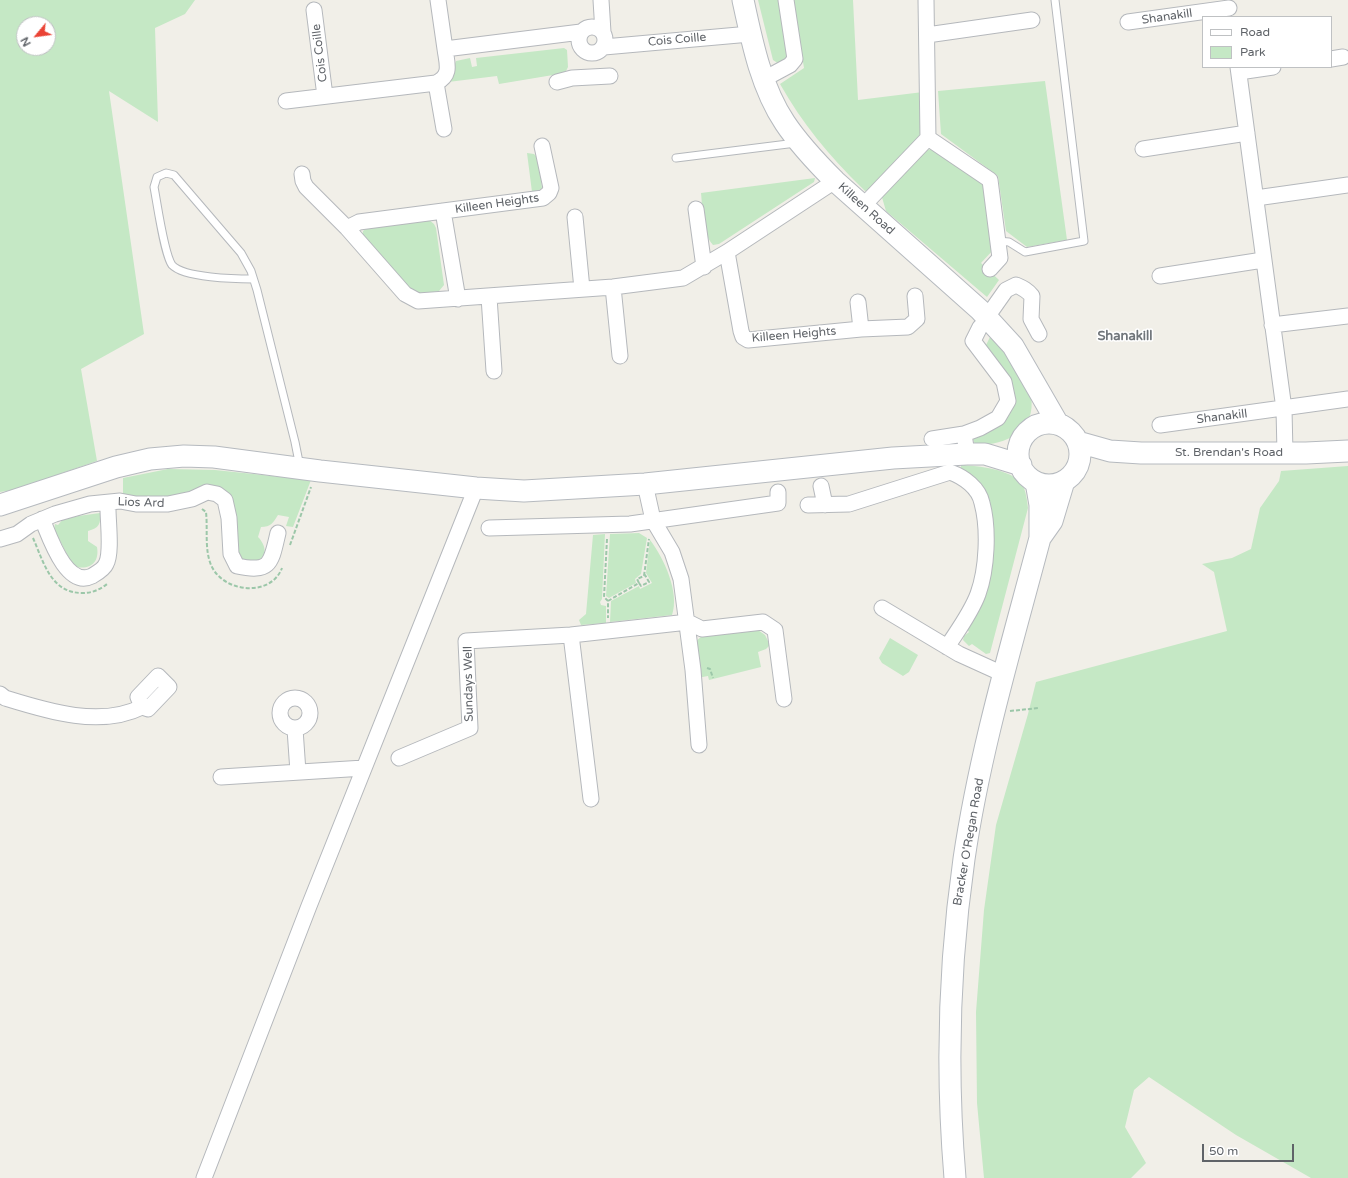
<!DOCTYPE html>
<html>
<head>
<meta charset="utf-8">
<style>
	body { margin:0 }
	#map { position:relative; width:1348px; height:1178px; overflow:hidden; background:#f1efe8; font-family:"Varela Round",sans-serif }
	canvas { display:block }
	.legend { position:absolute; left:1202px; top:16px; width:130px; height:52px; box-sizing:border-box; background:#fff; border:1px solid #bfc1c3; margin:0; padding:5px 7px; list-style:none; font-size:12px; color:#5f6368 }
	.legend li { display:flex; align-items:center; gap:8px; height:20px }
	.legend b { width:20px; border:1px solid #bfc1c3 }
	.north { position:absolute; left:16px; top:16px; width:40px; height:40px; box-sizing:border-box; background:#fff; border:1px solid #bfc1c3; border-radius:50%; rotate:241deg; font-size:11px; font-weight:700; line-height:16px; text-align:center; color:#5f6368 }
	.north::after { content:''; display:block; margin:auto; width:14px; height:18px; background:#ea4335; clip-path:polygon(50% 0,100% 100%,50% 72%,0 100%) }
	.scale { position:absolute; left:1202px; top:1144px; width:92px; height:18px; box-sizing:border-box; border:2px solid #5f6368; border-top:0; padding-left:5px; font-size:12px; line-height:14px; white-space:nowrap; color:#5f6368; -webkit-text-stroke:3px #fff; paint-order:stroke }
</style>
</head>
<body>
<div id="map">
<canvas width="1348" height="1178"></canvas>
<ul class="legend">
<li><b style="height:5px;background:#fff"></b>Road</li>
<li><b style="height:11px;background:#c5e8c5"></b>Park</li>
</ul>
<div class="north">N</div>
<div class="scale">50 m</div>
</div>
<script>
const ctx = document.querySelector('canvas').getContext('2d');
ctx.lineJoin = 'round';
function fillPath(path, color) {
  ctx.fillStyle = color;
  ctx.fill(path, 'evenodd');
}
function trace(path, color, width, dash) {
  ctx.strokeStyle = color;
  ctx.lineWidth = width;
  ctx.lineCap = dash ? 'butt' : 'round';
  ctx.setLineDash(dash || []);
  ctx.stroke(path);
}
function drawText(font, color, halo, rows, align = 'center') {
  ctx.font = font + ' "Varela Round",sans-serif';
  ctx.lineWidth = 3;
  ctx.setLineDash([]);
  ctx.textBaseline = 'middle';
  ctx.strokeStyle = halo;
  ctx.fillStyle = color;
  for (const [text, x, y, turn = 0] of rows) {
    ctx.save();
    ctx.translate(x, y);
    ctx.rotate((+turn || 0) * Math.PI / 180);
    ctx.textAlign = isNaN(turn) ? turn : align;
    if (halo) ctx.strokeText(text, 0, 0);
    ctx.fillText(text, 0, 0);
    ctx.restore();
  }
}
fillPath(new Path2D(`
	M0 0H195L185 14 155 28 158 122 109 91 144 334 81 369 97 461 13 490 0 492ZM24 24H48V48H24Z
	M758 0H779L787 55V59L779 64 773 60Z
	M793 0H853L858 100 923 92 921 137 869 190 865 191 861 187C829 156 802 123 780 84L804 68Z
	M564 48 567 50 568 67 565 73 499 84 497 76 448 82 456 61 470 58 472 67 477 66 476 58Z
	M1045 81 1067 240 1027 247 1006 231 998 176 941 134 938 91Z
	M934 149 982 182 987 188 994 249 981 263 999 280 987 297 886 211 881 194 925 150Z
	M527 153 534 154 539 159 542 188 537 192H532Z
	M815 178 814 182 719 244 713 245C701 231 703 211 701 193Z
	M428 219 434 224 436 228 444 285 439 291 417 295 362 239 363 231 368 227Z
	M991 335C1006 346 1008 353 1017 369 1021 377 1029 388 1031 396 1037 432 1003 446 975 445L973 439C1007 427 1028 402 1004 369 998 361 991 354 985 347Z
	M961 465C978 466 1011 469 1022 484 1026 491 1027 500 1028 508L990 653 986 654 972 644 969 646 963 640 964 636 969 632 965 627 987 583 979 487 967 472 961 468Z
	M1348 466V1178H1311L1236 1135 1149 1077 1134 1090 1125 1127 1146 1163 1131 1178H984L977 1103 976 1012 984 910 996 825 1028 714 1036 682 1227 631 1214 572 1202 564 1232 558 1251 549 1260 508 1279 481 1281 471Z
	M168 469 215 470 311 480 293 527 286 526 289 517 278 515C273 523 271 527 261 527L258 537C265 544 269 556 257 561 252 563 244 562 240 562L228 501 180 497 153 501 123 496V478Z
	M100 513C101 524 99 528 88 531V541L97 547C100 564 88 571 73 566L54 529 55 524 58 525 64 518Z
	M639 533 647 538 641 574 635 579 636 583 609 598 606 596 610 534Z
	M605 534 602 599 600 602 601 605 606 606V623L581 625 579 620 586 614 593 535Z
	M650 540C664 558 680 593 672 615L610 622 611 601 639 586 640 589 652 583 646 573Z
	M758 630 765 635 770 645 766 649 758 652 761 667 709 680 708 676 697 678 694 643 702 636Z
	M890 638 918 655 909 672 903 676 882 663 879 658Z`), '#c5e8c5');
const lane = new Path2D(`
	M676 158 796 143
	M998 241 1009 242 1025 252 1084 241 1055 0
	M253 279C236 279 184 278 172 265 164 254 157 202 154 187L157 177 166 173 174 175 241 253 251 271 257 290 295 442 300 467`);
const street = new Path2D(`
	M438 0 445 49
	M601 0 603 32
	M314 10 325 96
	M1128 22 1229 8
	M579 40a13 13 0 1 1 26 0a13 13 0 1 1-26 0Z
	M927 35 1032 20
	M604 47 750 34
	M1331 59 1343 57
	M1238 67 1284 409 1285 453
	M1239 72 1273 67
	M764 79 790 65 795 59 786 0
	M557 82 572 78 610 76
	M436 83 444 129
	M286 101 436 83C452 75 447 64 445 49L581 32
	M928 138 990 180 1000 258 990 269
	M1143 149 1247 133
	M302 174 303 181 306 187 347 228 405 294 418 301 613 287 683 278 727 252 835 181
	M1256 198 1348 185
	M863 206 928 138 926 0
	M696 209 704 267
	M443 211 458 299
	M575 217 582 289
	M347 228 359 222 543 198 549 193 551 188 542 146
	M727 252 741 331 743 337 748 340 861 329 908 327 917 319 915 296
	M1160 276 1263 260
	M613 287 620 356
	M489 297 494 371
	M858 302 861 329
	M987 317 1006 290 1016 285C1023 288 1027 290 1032 296L1031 319 1039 334
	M1272 325 1348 316
	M1160 425 1348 399
	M932 439 964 434
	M967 454 964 434 980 428 998 418 1008 401 1004 382 973 341 980 327
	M645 484 653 520 672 552 681 579 693 670 699 745
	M821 486 825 505
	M808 505 849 504 950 472C964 477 979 488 982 503 989 529 987 569 978 594 971 613 958 630 947 647
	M42 519C49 535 66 589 92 576 97 573 104 569 106 564 112 554 108 522 108 509
	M489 528 630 524 778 503V492
	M0 539 17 534 31 524 55 514 90 504 120 501 136 504H168L192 499 207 492 217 494 225 500 229 518 231 554 237 566C271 573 271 563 278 533
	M882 608 959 654 1003 674
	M571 635 591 799
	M158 676 169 687 148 709 142 707 138 697Z
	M0 694 5 698C47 711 100 728 142 707
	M280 713a15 15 0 1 1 30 0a15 15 0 1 1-30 0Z
	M295 729 298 772
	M399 758 470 728 466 641 571 635 688 622 702 629 763 622 775 630 784 699
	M221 777 364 768
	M204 1178 309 906 476 488`);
const secondary = new Path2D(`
	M743 0C752 42 761 87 785 123 799 144 817 163 835 181L980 310 1013 346 1058 424
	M1018 454a31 31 0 1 1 62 0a31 31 0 1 1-62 0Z
	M1078 442 1110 451 1141 453H1306L1348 451
	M0 505 116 467 150 459 184 456 214 457 320 471 476 488 524 491 645 484 893 458 967 454H985L1021 465
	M1040 538 1052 521 1064 481
	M955 1178C946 1072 949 964 964 859 980 750 1012 644 1040 538V505L1036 482`);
trace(lane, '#b5b8bc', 9);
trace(street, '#b5b8bc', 17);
trace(secondary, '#b6babf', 23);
trace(new Path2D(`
	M202 509 206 512C208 530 204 551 212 567 225 593 271 597 282 568
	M33 538C44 563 51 594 84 593 92 593 101 589 107 584
	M607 539 604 597 608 601V618
	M290 545 311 487
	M639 583 641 586 649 582 645 575 644 576
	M608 601 639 583 637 579 644 576 649 539
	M707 668 710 669 713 678
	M1010 711 1039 708`), '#9cc7a9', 2, [4, 2]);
trace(lane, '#fff', 7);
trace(street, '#fff', 15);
trace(secondary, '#fff', 21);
drawText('12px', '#5f6368', '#fff', [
	["Shanakill",1167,17,-8],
	["Cois Coille",677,40,-5],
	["Cois Coille",320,53,-97],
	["Killeen Heights",497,204,-8],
	["Killeen Road",866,209,42],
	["Killeen Heights",794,335,-5],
	["Shanakill",1222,417,-7],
	["St. Brendan's Road",1229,453],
	["Lios Ard",141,503,2],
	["Sundays Well",469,684,-91],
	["Bracker O'Regan Road",969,842,-80]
]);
drawText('bold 13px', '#70757a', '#fff', [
	["Shanakill",1125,337]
]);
</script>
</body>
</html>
